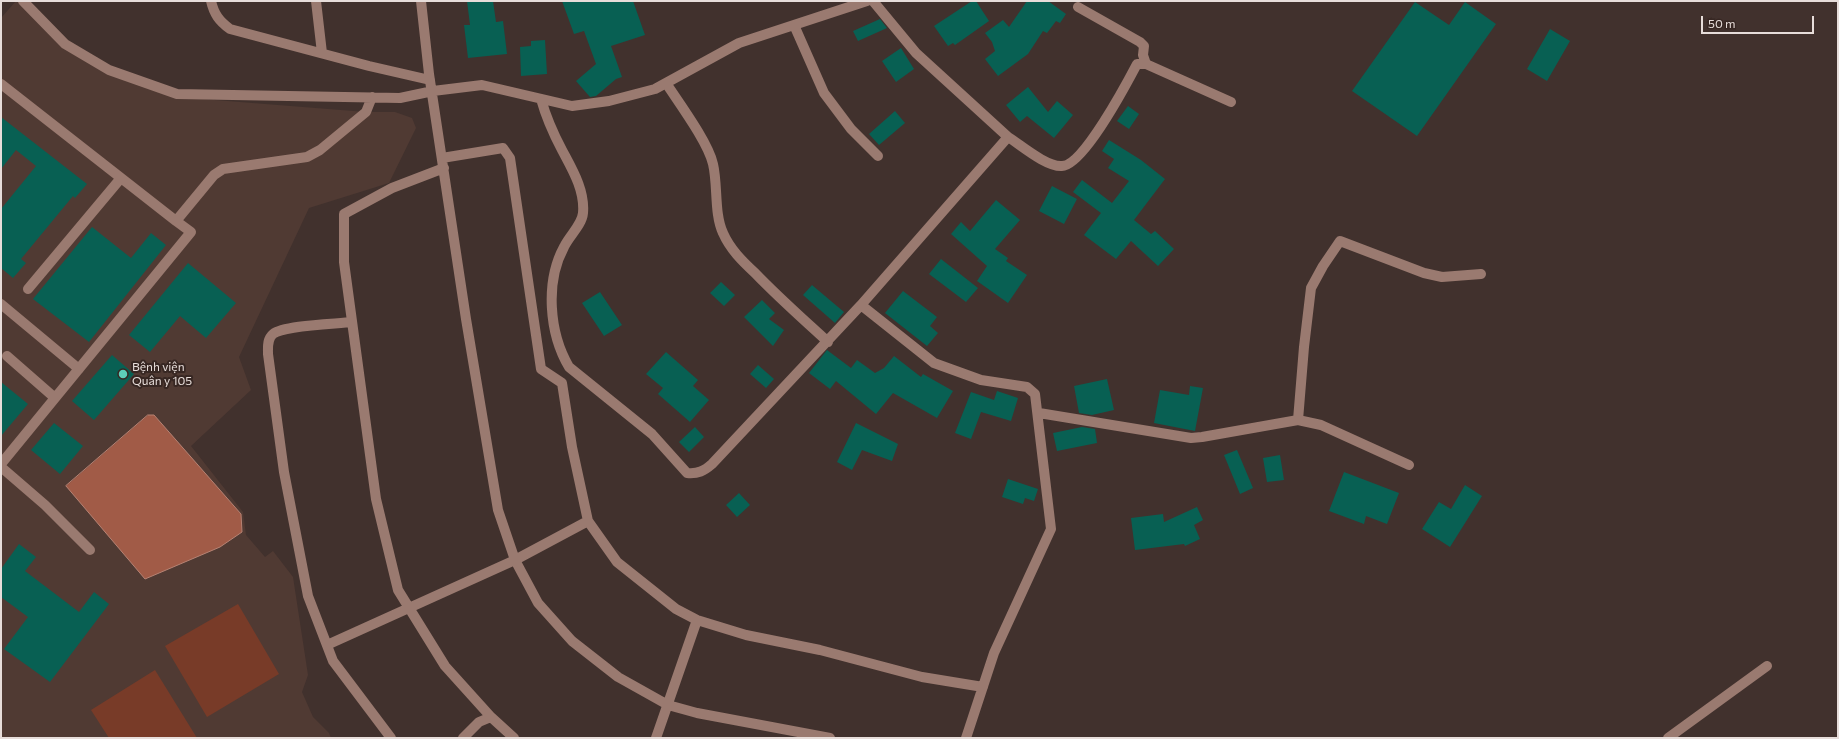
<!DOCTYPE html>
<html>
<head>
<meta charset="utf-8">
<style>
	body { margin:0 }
	#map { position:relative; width:1839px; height:739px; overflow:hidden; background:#41312d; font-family:Commissioner,sans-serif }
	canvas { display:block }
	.frame { position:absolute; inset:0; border:2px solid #e7ddda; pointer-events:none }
	.scale { position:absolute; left:1701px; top:16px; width:113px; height:18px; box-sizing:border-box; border:2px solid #e7ddda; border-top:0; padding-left:5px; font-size:12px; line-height:14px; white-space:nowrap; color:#e7ddda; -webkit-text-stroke:3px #372723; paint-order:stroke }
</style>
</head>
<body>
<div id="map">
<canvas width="1839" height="739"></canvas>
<div class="frame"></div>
<div class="scale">50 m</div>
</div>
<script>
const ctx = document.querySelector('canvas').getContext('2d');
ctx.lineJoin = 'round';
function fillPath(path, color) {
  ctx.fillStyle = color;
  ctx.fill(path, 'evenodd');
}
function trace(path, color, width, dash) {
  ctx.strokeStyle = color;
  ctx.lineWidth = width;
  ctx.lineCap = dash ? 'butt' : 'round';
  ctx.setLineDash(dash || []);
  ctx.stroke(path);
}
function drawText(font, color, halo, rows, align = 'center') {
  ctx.font = font + ' Commissioner,sans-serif';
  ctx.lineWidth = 4;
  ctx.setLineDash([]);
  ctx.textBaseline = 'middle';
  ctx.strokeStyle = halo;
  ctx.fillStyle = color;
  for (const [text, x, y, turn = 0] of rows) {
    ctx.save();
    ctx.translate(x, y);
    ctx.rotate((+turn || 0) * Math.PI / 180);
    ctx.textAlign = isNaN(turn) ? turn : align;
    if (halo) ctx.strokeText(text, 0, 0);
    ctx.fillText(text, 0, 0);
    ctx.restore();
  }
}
fillPath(new Path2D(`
	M16 1H19L63 47 177 97 366 112H395L412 118 416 128 389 183 309 208 239 357 251 390 191 446 243 512 246 535 265 557 273 551 293 577 308 675 302 692 313 717 329 733 331 738H1V18Z`), '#503a33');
fillPath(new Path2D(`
	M238 604 279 674 207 717 165 646Z
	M155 670 197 738H109L91 710Z`), '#783b28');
const water = new Path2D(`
	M148 415H154L241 514 242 532 220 547 145 579 66 486Z`);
fillPath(water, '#a15b47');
trace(water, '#b68273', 1);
fillPath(new Path2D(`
	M467 1H493L496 22 503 21 507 54 468 58 464 25H470Z
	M562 1H633L645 35 611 46 622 77 616 79 596 96 590 97 576 81 596 64 584 31 574 34Z
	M972 1H976L989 21 955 45 953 43 948 46 934 26Z
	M1027 1H1048L1066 14 1060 23 1056 21 1047 33 1043 31 1028 54 998 76 985 59 995 51 992 42 985 33 1003 20 1009 27Z
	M1415 2 1449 25 1465 2 1496 24 1417 136 1352 91Z
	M880 19 887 28 858 41 853 31Z
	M1550 29 1570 41 1547 81 1527 69Z
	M545 40 547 74 521 76 520 47 531 46V41Z
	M901 48 914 69 896 82 882 61Z
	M1028 87 1048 112 1057 101 1073 115 1054 138 1027 116 1020 122 1006 105Z
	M1128 106 1139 114 1129 129 1117 121Z
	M895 111 905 123 879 145 869 134Z
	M1 117 87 184 75 198 73 196 21 259 26 263 13 278 1 268V209L36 166 16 150 1 169Z
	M1109 140 1141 160 1165 179 1134 220 1151 234 1155 231 1174 249 1158 266 1131 241 1116 259 1084 235 1101 213 1073 192 1082 180 1112 203 1129 181 1108 168 1114 159 1102 151Z
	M1052 186 1077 199 1064 224 1039 211Z
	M996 200 1020 220 995 249 1008 258 1006 261 1027 275 1008 303 977 281 987 266 951 234 961 222 970 231Z
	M92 227 131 258 151 233 166 245 89 342 33 299Z
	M941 259 978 288 966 302 929 274Z
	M188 263 236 303 206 338 180 316 150 352 129 335Z
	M721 282 735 295 724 306 710 293Z
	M812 285 844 312 835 323 803 295Z
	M903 291 937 317 930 326 938 333 927 346 885 313Z
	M600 292 622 325 604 336 582 303Z
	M762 300 775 313 769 319 784 330 773 346 744 317Z
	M827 350 851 368 857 360 875 373 884 368 894 356 921 377 923 374 953 391 937 418 893 393 876 414 836 381 830 389 809 373Z
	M666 352 698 380 693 386 709 400 690 422 658 394 663 388 646 374Z
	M112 355 134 374 94 420 72 401Z
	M758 365 774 379 766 388 750 374Z
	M1107 379 1114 410 1092 415 1079 413 1074 386Z
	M1 382 28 404 1 436Z
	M1190 386 1203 388 1195 431 1154 423 1160 390 1189 395Z
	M997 391 1018 398 1011 421 981 412 971 439 955 433 971 392 994 400Z
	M54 423 83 446 60 474 31 450Z
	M856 423 898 444 892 461 862 450 852 470 837 462Z
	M695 427 704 437 689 452 679 442Z
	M1082 427 1095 429 1097 443 1057 451 1053 433Z
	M1237 450 1253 488 1240 494 1224 455Z
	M1280 455 1284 480 1267 482 1263 458Z
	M1344 472 1399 493 1387 524 1366 516 1364 524 1329 511Z
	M1008 479 1038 489 1034 501 1025 498 1023 504 1002 497Z
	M1465 485 1482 496 1450 547 1422 529 1439 502 1451 509Z
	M739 493 750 505 737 517 726 505Z
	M1197 507 1203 520 1194 525 1200 539 1185 546 1184 544 1135 550 1131 518 1163 514 1164 522Z
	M19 544 36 557 25 571 79 612 94 592 109 604 50 682 4 649 28 617 1 597V569Z`), '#086053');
trace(new Path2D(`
	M23 1 65 44 109 70 177 94 400 98 433 91 482 85 572 106 609 101 655 89 739 43 867 1
	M211 1C214 14 219 21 230 29L369 66 430 80
	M316 1 322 53
	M421 1 429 74 466 319 498 510 515 560 538 603 572 641 618 677 668 705 697 713 830 738
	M873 1 916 53 1008 137 861 305 934 363 981 380 1027 387 1035 394 1051 529 994 653 966 738
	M1078 7 1140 42 1144 46 1143 55 1146 64
	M794 25 824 93 851 129 878 156
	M666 83C679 103 708 142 713 164 718 185 714 214 723 233 730 249 742 261 755 273 778 297 803 319 828 342
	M1 84 176 221 214 175 223 169 307 157 320 150 366 112 372 97
	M541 99C546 117 553 133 562 150 572 169 585 190 583 213 582 225 569 236 564 247 545 282 549 333 569 367L652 434 687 473C698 474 704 471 712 464L861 305
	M1008 137C1021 145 1046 167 1062 166 1083 166 1127 83 1137 64H1146L1231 102
	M442 158 503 148 510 158 541 369 562 383 572 447 588 521 617 562 676 609 697 620 746 635 820 650 922 677 983 687
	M444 168 392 188 344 214V262L376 499 398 590 445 666 491 717
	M28 289 121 178
	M1 304 79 369
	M352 322C336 324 284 325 273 334 267 339 268 347 268 354L284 472 308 596 333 661 391 738
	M55 398 191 232 176 221
	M1039 413 1191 438 1202 437 1298 420 1321 425 1409 465
	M1298 420 1304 347 1311 288 1323 266 1340 241 1424 273 1442 277 1481 274
	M1 464 55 398 7 356
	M1 467 45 505 90 550
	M327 645 515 560 588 521
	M463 738 479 722 491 717 514 738
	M656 738 697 620
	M1668 738 1767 666`), '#9a7a70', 10);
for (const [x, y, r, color] of [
	[123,374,5,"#5dceb9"]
]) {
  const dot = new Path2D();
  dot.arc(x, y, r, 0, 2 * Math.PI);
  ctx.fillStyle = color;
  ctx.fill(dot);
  trace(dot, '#372723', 1.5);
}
drawText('12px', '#e7ddda', '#372723', [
	["Bệnh viện",132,367],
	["Quân y 105",132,381]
], 'left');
</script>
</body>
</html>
